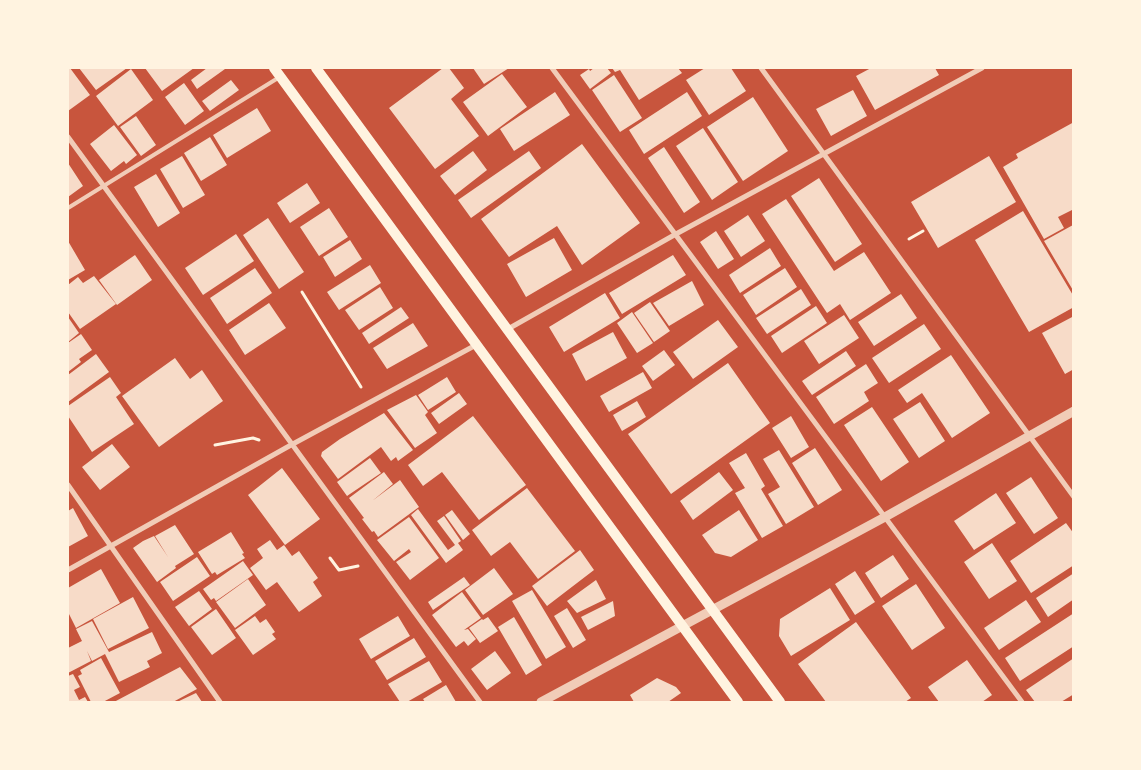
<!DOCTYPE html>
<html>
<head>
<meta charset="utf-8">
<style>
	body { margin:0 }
	#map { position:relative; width:1141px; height:770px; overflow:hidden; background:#c8553d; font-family:"Space Grotesk",sans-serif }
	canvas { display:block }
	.frame { position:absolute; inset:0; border:69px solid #fff3e0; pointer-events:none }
</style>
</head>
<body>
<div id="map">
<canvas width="1141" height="770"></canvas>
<div class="frame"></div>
</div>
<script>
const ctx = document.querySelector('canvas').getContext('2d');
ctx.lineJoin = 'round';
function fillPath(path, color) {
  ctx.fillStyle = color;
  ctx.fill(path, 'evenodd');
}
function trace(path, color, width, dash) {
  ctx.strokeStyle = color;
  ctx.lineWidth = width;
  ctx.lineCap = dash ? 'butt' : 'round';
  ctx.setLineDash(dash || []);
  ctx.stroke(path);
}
fillPath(new Path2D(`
	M68 68H70L90 95 68 111Z
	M79 68H127L96 90Z
	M145 68H194L162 91Z
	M207 68H224L225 69 197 89 191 80Z
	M443 68H449L464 88 451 99 479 136 435 169 389 108Z
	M473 68H509L484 84Z
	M594 68H607L611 73 590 89 580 75 589 69 590 71Z
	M612 68H678L682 73 639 100 620 70 615 72Z
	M705 68H731L746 91 709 115 686 80Z
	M871 68H935L939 75 875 110 856 76Z
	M131 69 153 100 118 126 96 96Z
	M502 74 527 107 488 136 463 102Z
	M614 75 642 118 620 132 592 90Z
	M231 80 239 90 210 111 202 101Z
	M184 83 204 111 185 125 165 97Z
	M853 90 867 116 831 136 816 109Z
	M555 92 570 115 514 151 500 129Z
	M687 92 702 116 644 154 629 130Z
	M753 97 788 151 743 181 707 127Z
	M257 108 271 131 227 158 213 135Z
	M136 116 156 145 141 156 120 127Z
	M1074 122V209L1058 217 1064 228 1044 239 1003 167 1018 158 1016 154Z
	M114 125 137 155 126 164 124 161 111 171 90 144Z
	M703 128 738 182 712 200 676 146Z
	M210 137 227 165 201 181 184 153Z
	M582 144 640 223 582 265 557 226 509 257 481 219Z
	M664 147 700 202 684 213 648 158Z
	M473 151 487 170 455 195 440 176Z
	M529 151 541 168 471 218 458 200Z
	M182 156 205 195 183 208 160 169Z
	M989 156 1016 202 938 248 911 202Z
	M68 163 83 186 68 197Z
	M156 174 180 213 158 227 134 187Z
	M819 178 862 244 835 262 791 196Z
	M307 183 320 203 290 223 277 203Z
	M786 199 834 271 864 252 891 293 850 320 840 304 827 313 762 214Z
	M329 208 348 237 319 256 300 227Z
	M1023 211 1074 297V307L1029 332 975 240Z
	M748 215 765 241 741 257 724 231Z
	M268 218 304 272 279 289 243 235Z
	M1073 225 1074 226V292L1044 241Z
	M716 231 734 259 718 269 700 242Z
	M236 234 254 261 203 295 185 268Z
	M554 238 572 270 526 297 507 264Z
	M350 240 362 259 335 277 323 257Z
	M68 241 85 270 68 280Z
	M770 248 781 266 740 293 729 275Z
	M135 255 152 280 117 305 99 280Z
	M673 255 686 275 622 314 609 293Z
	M370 265 381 283 339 310 327 292Z
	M255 268 272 293 227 324 210 298Z
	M785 268 797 287 756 315 743 295Z
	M94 276 116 304 80 329 68 312V285L78 277 83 283Z
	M692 281 704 305 669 326 653 303Z
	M380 287 393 308 359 330 345 310Z
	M801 289 811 305 767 334 756 318Z
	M605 293 620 318 564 352 549 327Z
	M901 294 917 318 874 346 858 322Z
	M650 302 670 331 654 342 634 313Z
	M269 303 286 328 245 355 229 330Z
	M816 306 827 323 782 353 771 336Z
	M401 307 409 318 369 344 362 333Z
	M632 312 653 343 637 353 617 323Z
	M844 315 859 338 819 364 804 341Z
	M1074 316V369L1065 374 1042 333Z
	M68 317 79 333 68 342Z
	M718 320 738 347 693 379 673 352Z
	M413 323 428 346 387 369 373 348Z
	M924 324 941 349 889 383 872 358Z
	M613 332 627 358 586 381 572 354Z
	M81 334 92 350 79 359 81 362 68 372V343Z
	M664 350 675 365 653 381 642 366Z
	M846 351 856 366 812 395 802 381Z
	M96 354 109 372 68 402V375Z
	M951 355 990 413 952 438 922 393 907 403 898 390Z
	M175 358 190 379 202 370 223 401 159 447 122 396Z
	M728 363 770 423 671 494 628 434Z
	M866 364 878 383 864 392 869 401 834 424 816 397Z
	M643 372 652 388 609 412 600 396Z
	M110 377 121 393 116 397 134 424 92 452 68 416V406Z
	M447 377 456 392 428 410 418 395Z
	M459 393 467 404 439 424 431 413Z
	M416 395 428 412 425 415 437 433 415 448 387 410Z
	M637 401 646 417 622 431 613 415Z
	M920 402 945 441 919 458 893 419Z
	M872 407 909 462 881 481 844 425Z
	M384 413 413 450 398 461 396 457 391 461 381 447 338 479 321 456 322 452 340 439Z
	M473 416 526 485 479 520 442 472 423 486 408 465Z
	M791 416 809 447 791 458 772 428Z
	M112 444 130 467 100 490 82 467Z
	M815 448 842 490 818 505 792 463Z
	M779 450 814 507 786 524 768 494 780 487 763 459Z
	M746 453 765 486 761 489 783 526 762 538 735 493 745 488 729 463Z
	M370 458 381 473 347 496 337 482Z
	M282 468 320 519 285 545 248 495Z
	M384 472 393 484 372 501 400 480 419 507 378 537 374 531 372 532 362 519 364 518 349 498Z
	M719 472 733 490 693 520 680 501Z
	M1031 477 1058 518 1034 534 1006 493Z
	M527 488 575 551 538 579 510 542 491 556 472 530Z
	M996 493 1016 523 974 550 954 521Z
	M73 508 88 536 68 547V511Z
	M418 509 448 550 455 545 437 521 444 516 461 541 458 543 463 550 446 563 411 515Z
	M452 510 470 534 463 540 445 515Z
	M739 510 758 540 731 557 715 553 702 535Z
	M409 517 439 558 410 580 396 562 411 552 409 549 394 561 377 540Z
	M1066 523 1074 534V565L1031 593 1010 561Z
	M175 525 194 554 175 566 176 568 157 582 133 548 143 541 154 536 168 557 155 536Z
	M231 532 244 553 242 554 245 558 217 575 215 572 212 574 198 552Z
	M270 540 277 550 284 545 292 556 299 551 318 578 313 582 322 596 299 612 277 582 266 590 250 568 263 558 257 549Z
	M992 543 1017 581 989 599 964 562Z
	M580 550 594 570 547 606 532 586Z
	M893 555 909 579 881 598 865 573Z
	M197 557 210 576 173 601 160 582Z
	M243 561 253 575 216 601 214 598 211 600 203 589Z
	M494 568 513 594 483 615 465 590Z
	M101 569 120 603 76 628 68 612V588Z
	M855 571 875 602 855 615 835 584Z
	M1074 573V599L1048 617 1036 598Z
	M464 577 470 585 433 610 428 602Z
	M248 579 266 605 235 628 216 602Z
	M596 580 606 599 577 613 567 601Z
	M916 584 945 628 912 650 882 606Z
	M830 588 850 620 791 656 779 636 780 619Z
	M532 590 566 647 546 659 512 601Z
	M199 591 212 609 189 626 175 607Z
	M462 592 481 618 464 630 468 629 476 639 468 646 464 641 456 647 432 615Z
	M133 597 149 628 108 649 93 619Z
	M1026 600 1041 622 999 650 984 628Z
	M613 601 615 616 588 630 581 617Z
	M567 608 586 640 573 648 554 616Z
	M216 609 236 638 212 655 191 627Z
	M1074 613V646L1020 681 1005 658Z
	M255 616 260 623 266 619 275 632 272 634 276 639 253 655 235 630Z
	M398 616 410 636 371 659 359 639Z
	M488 617 498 631 480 643 469 628 482 619 483 620Z
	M514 617 542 665 526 675 498 627Z
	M92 621 109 652 152 632 162 653 147 661 150 667 119 682 105 654 92 661 87 651 91 661 68 673V648L82 641 76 629Z
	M856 622 911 698 905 702H826L798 664Z
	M414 638 426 657 387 680 375 661Z
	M495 651 511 673 487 690 471 669Z
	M101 658 120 693 103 702H91L78 676 82 674 80 670Z
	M1074 658V694L1061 702H1035L1026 690Z
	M967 660 992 695 982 702H939L928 687Z
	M429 661 442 682 407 702H400L388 684Z
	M180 667 197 689 173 702H114Z
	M73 674 80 687 74 690 79 700 85 697 88 702H68V676Z
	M657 678 676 687 681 693 668 702H634L630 695Z
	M446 685 456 702H425L423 699Z
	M196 693 202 702H177Z`), '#f7dbc8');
trace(new Path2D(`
	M909 239 923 231
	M302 292 361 387
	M215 445 253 438 259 440
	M330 558 339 570 358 566`), '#fff3e0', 3);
trace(new Path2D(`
	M68 208 278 78`), '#f1ccb7', 4);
trace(new Path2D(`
	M552 68 1022 702
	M761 68 1074 497
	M68 137 480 702
	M508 329 676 234 982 68
	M68 485 220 702
	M68 570 291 445 476 345`), '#f1ccb7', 5);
trace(new Path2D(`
	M541 702 885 517 1074 411`), '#f1ccb7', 9);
trace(new Path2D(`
	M274 68 738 702
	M316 68 780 702`), '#fff3e0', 10);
</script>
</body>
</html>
